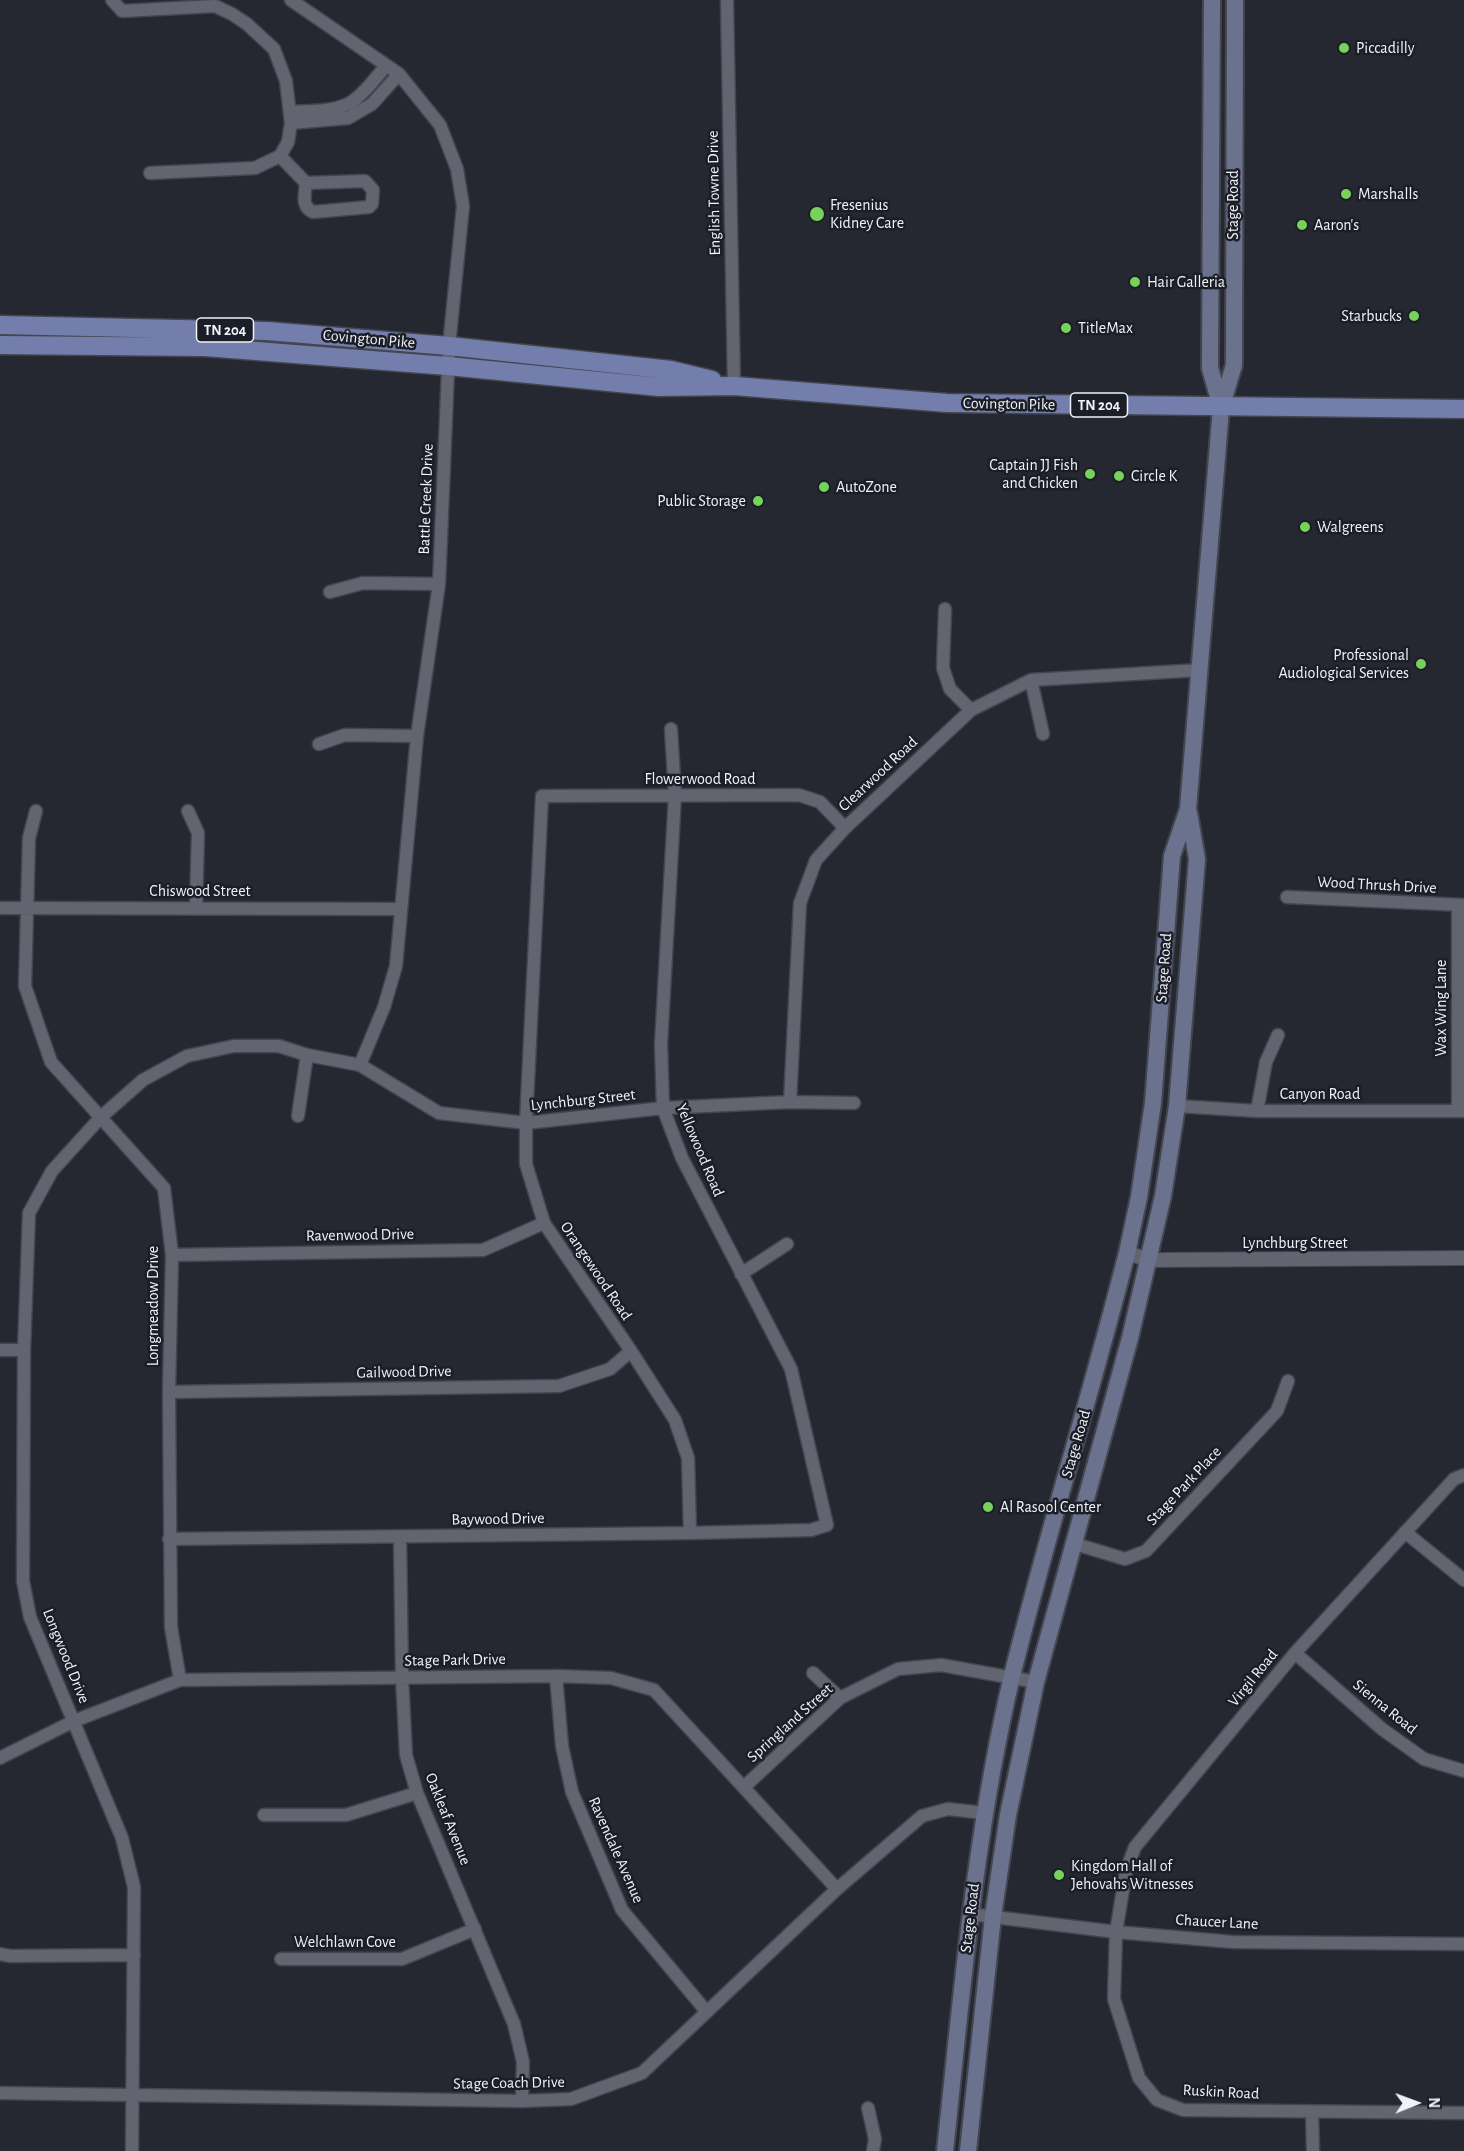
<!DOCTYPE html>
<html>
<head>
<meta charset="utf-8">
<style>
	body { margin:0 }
	#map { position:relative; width:1464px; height:2151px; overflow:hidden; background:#252831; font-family:"Alegreya Sans",sans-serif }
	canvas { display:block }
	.north { position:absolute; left:1386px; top:2073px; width:60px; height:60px; -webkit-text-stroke:4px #1c1e27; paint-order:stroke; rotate:89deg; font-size:16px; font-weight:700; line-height:24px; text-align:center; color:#f0f2f8 }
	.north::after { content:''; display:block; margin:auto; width:21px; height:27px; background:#f0f2f8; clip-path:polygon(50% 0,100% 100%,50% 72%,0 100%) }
</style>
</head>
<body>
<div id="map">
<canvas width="1464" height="2151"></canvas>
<div class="north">N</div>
</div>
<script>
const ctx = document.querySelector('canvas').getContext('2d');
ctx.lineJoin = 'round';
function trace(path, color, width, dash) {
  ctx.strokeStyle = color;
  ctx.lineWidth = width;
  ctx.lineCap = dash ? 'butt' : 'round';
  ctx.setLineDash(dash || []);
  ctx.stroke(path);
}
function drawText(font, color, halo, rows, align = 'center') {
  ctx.font = font + ' "Alegreya Sans",sans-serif';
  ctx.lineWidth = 5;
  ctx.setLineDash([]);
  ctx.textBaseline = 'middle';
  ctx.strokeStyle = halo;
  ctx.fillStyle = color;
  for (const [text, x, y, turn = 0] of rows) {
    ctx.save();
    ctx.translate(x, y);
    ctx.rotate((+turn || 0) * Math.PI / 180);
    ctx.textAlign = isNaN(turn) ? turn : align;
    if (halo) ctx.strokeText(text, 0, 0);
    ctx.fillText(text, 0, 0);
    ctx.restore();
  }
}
const minor = new Path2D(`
	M112 0 122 11 215 6 232 14 247 24 274 49 286 81 291 123 288 142 280 156 255 168 150 173
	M291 0 399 74 440 125 457 169 463 206 449 346 439 584 417 736 396 966 384 1007 360 1065
	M727 0 734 386
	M291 112C310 111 331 112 348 104 363 96 375 78 386 66
	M291 123 348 118 372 104 399 74
	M280 156 306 183 365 181 373 190 372 204 369 207 313 212C301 207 305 194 306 183
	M330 592 363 583 439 584
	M945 609 943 668 950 689 971 710
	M1031 680 1043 734
	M319 744 345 735 417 736
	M36 811 29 838 25 986 51 1062 164 1188 172 1255 169 1392 171 1627 180 1680
	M188 811 198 833 196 908
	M1287 897 1464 905
	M0 908 400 909
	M790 1102 800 903 816 860 845 828 971 710 1031 680 1200 670
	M1177 1106 1257 1111H1464
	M1257 1111 1266 1062 1278 1035
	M1458 1111V906
	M298 1116 307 1055
	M172 1255 483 1250 544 1223
	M741 1274 787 1244
	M0 1350H24
	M169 1392 559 1386 610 1369 631 1351
	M1464 1475 1454 1479 1295 1653 1135 1847 1126 1871 1116 1932 1114 1999 1139 2078 1157 2100 1183 2110 1464 2113
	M1405 1532 1464 1580
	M690 1533 688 1458 675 1420 631 1351 544 1223 526 1164V1123L542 796 799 795 820 802 845 828
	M400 1537 402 1677 406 1755 417 1793 514 2024 523 2062 522 2101
	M169 1539 690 1533 811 1530 827 1525 791 1369 682 1158 663 1108 661 1044 675 795 671 729
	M1072 1543 1125 1559 1146 1551 1277 1411 1288 1381
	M1295 1653 1382 1729 1424 1759 1464 1771
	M813 1673 840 1698
	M556 1676 562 1746 572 1792 622 1910 706 2011
	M0 1758 74 1721 180 1680 556 1676 611 1678 654 1690 837 1889
	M744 1787 840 1698 898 1669 941 1665 1036 1682
	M264 1815H346L417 1793
	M970 1914 1116 1932 1233 1942 1464 1944
	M0 1954 10 1956 134 1955
	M281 1959H402L475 1929
	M0 2093 522 2101 571 2099 642 2073 837 1889 922 1816 948 1809 985 1813
	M868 2108 875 2139 873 2151
	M1312 2112 1313 2151
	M132 2150 134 1887 122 1838 30 1617 23 1581 24 1350 29 1213 52 1171 101 1117 143 1080 187 1056 234 1046H279L307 1055 360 1065 439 1113 526 1123 663 1108 790 1102 854 1103`);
const tertiary = new Path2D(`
	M1127 1253 1150 1260 1464 1258`);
const secondary = new Path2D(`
	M1212 0 1210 368 1221 407
	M945 2151C962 1992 975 1832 1012 1676 1047 1534 1091 1395 1127 1253L1139 1197 1153 1103 1172 856 1188 809 1221 408 1234 365 1235 0
	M968 2151 993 1916 1008 1815 1036 1682 1130 1338 1163 1196 1177 1106 1197 859 1189 813`);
const primary = new Path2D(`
	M0 325 267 331 449 346 671 370 712 380
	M0 345 205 347 448 366 659 387 734 386 947 403 1464 409`);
trace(minor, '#44464f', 15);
trace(tertiary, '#44464f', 16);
trace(secondary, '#44464f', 20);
trace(primary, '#44464f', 21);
trace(minor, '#62656f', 12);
trace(tertiary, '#62656f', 14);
trace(secondary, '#6a728e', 16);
trace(primary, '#737ead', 18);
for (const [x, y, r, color] of [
	[1344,48,6,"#77d259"],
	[1346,194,6,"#77d259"],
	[817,214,8,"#77d259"],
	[1302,225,6,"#77d259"],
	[1135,282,6,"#77d259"],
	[1414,316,6,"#77d259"],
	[1066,328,6,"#77d259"],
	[1090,474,6,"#77d259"],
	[1119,476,6,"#77d259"],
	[824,487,6,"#77d259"],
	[758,501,6,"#77d259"],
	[1305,527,6,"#77d259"],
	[1421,664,6,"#77d259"],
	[988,1507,6,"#77d259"],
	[1059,1875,6,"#77d259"]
]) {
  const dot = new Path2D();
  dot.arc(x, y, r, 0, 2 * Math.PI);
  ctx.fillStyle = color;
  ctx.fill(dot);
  trace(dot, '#1c1e27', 2);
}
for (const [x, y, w] of [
	[225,330,57],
	[1099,405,57]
]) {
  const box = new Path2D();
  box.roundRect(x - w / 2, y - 12, w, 24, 4.5);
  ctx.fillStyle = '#1c1e27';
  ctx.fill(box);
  trace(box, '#f0f2f8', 1.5);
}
drawText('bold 15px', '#f0f2f8', null, [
	["TN 204",225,330],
	["TN 204",1099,405]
]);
drawText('16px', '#f0f2f8', '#1c1e27', [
	["Piccadilly",1356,48],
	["Marshalls",1358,194],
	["Fresenius",830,205],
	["Kidney Care",830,223],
	["Aaron's",1314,225],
	["Hair Galleria",1147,282],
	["Starbucks",1402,316,"right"],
	["TitleMax",1078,328],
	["Captain JJ Fish",1078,465,"right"],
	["and Chicken",1078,483,"right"],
	["Circle K",1131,476],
	["AutoZone",836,487],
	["Public Storage",746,501,"right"],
	["Walgreens",1317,527],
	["Professional",1409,655,"right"],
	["Audiological Services",1409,673,"right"],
	["Al Rasool Center",1000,1507],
	["Kingdom Hall of",1071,1866],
	["Jehovahs Witnesses",1071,1884]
], 'left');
drawText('16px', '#f0f2f8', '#1c1e27', [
	["English Towne Drive",714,193,-91],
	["Stage Road",1233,205,-90],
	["Covington Pike",369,339,5],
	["Covington Pike",1009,404,1],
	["Battle Creek Drive",426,499,-88],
	["Clearwood Road",878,774,-43],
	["Flowerwood Road",700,779],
	["Wood Thrush Drive",1377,885,3],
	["Chiswood Street",200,891],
	["Stage Road",1164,968,-86],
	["Wax Wing Lane",1441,1008,-90],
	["Canyon Road",1320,1094],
	["Lynchburg Street",583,1100,-6],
	["Yellowood Road",700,1150,67],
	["Ravenwood Drive",360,1235,-1],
	["Lynchburg Street",1295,1243],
	["Orangewood Road",596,1271,56],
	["Longmeadow Drive",153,1306,-90],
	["Gailwood Drive",404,1372,-1],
	["Stage Road",1076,1444,-74],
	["Stage Park Place",1184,1486,-47],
	["Baywood Drive",498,1519,-1],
	["Longwood Drive",66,1656,68],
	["Stage Park Drive",455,1660,-1],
	["Virgil Road",1253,1678,-51],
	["Sienna Road",1385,1707,39],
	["Springland Street",790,1723,-42],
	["Oakleaf Avenue",448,1819,68],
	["Ravendale Avenue",616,1850,66],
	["Stage Road",970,1918,-83],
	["Chaucer Lane",1217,1922,3],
	["Welchlawn Cove",345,1942],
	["Stage Coach Drive",509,2083,-1],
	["Ruskin Road",1221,2092,3]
]);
</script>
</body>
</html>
